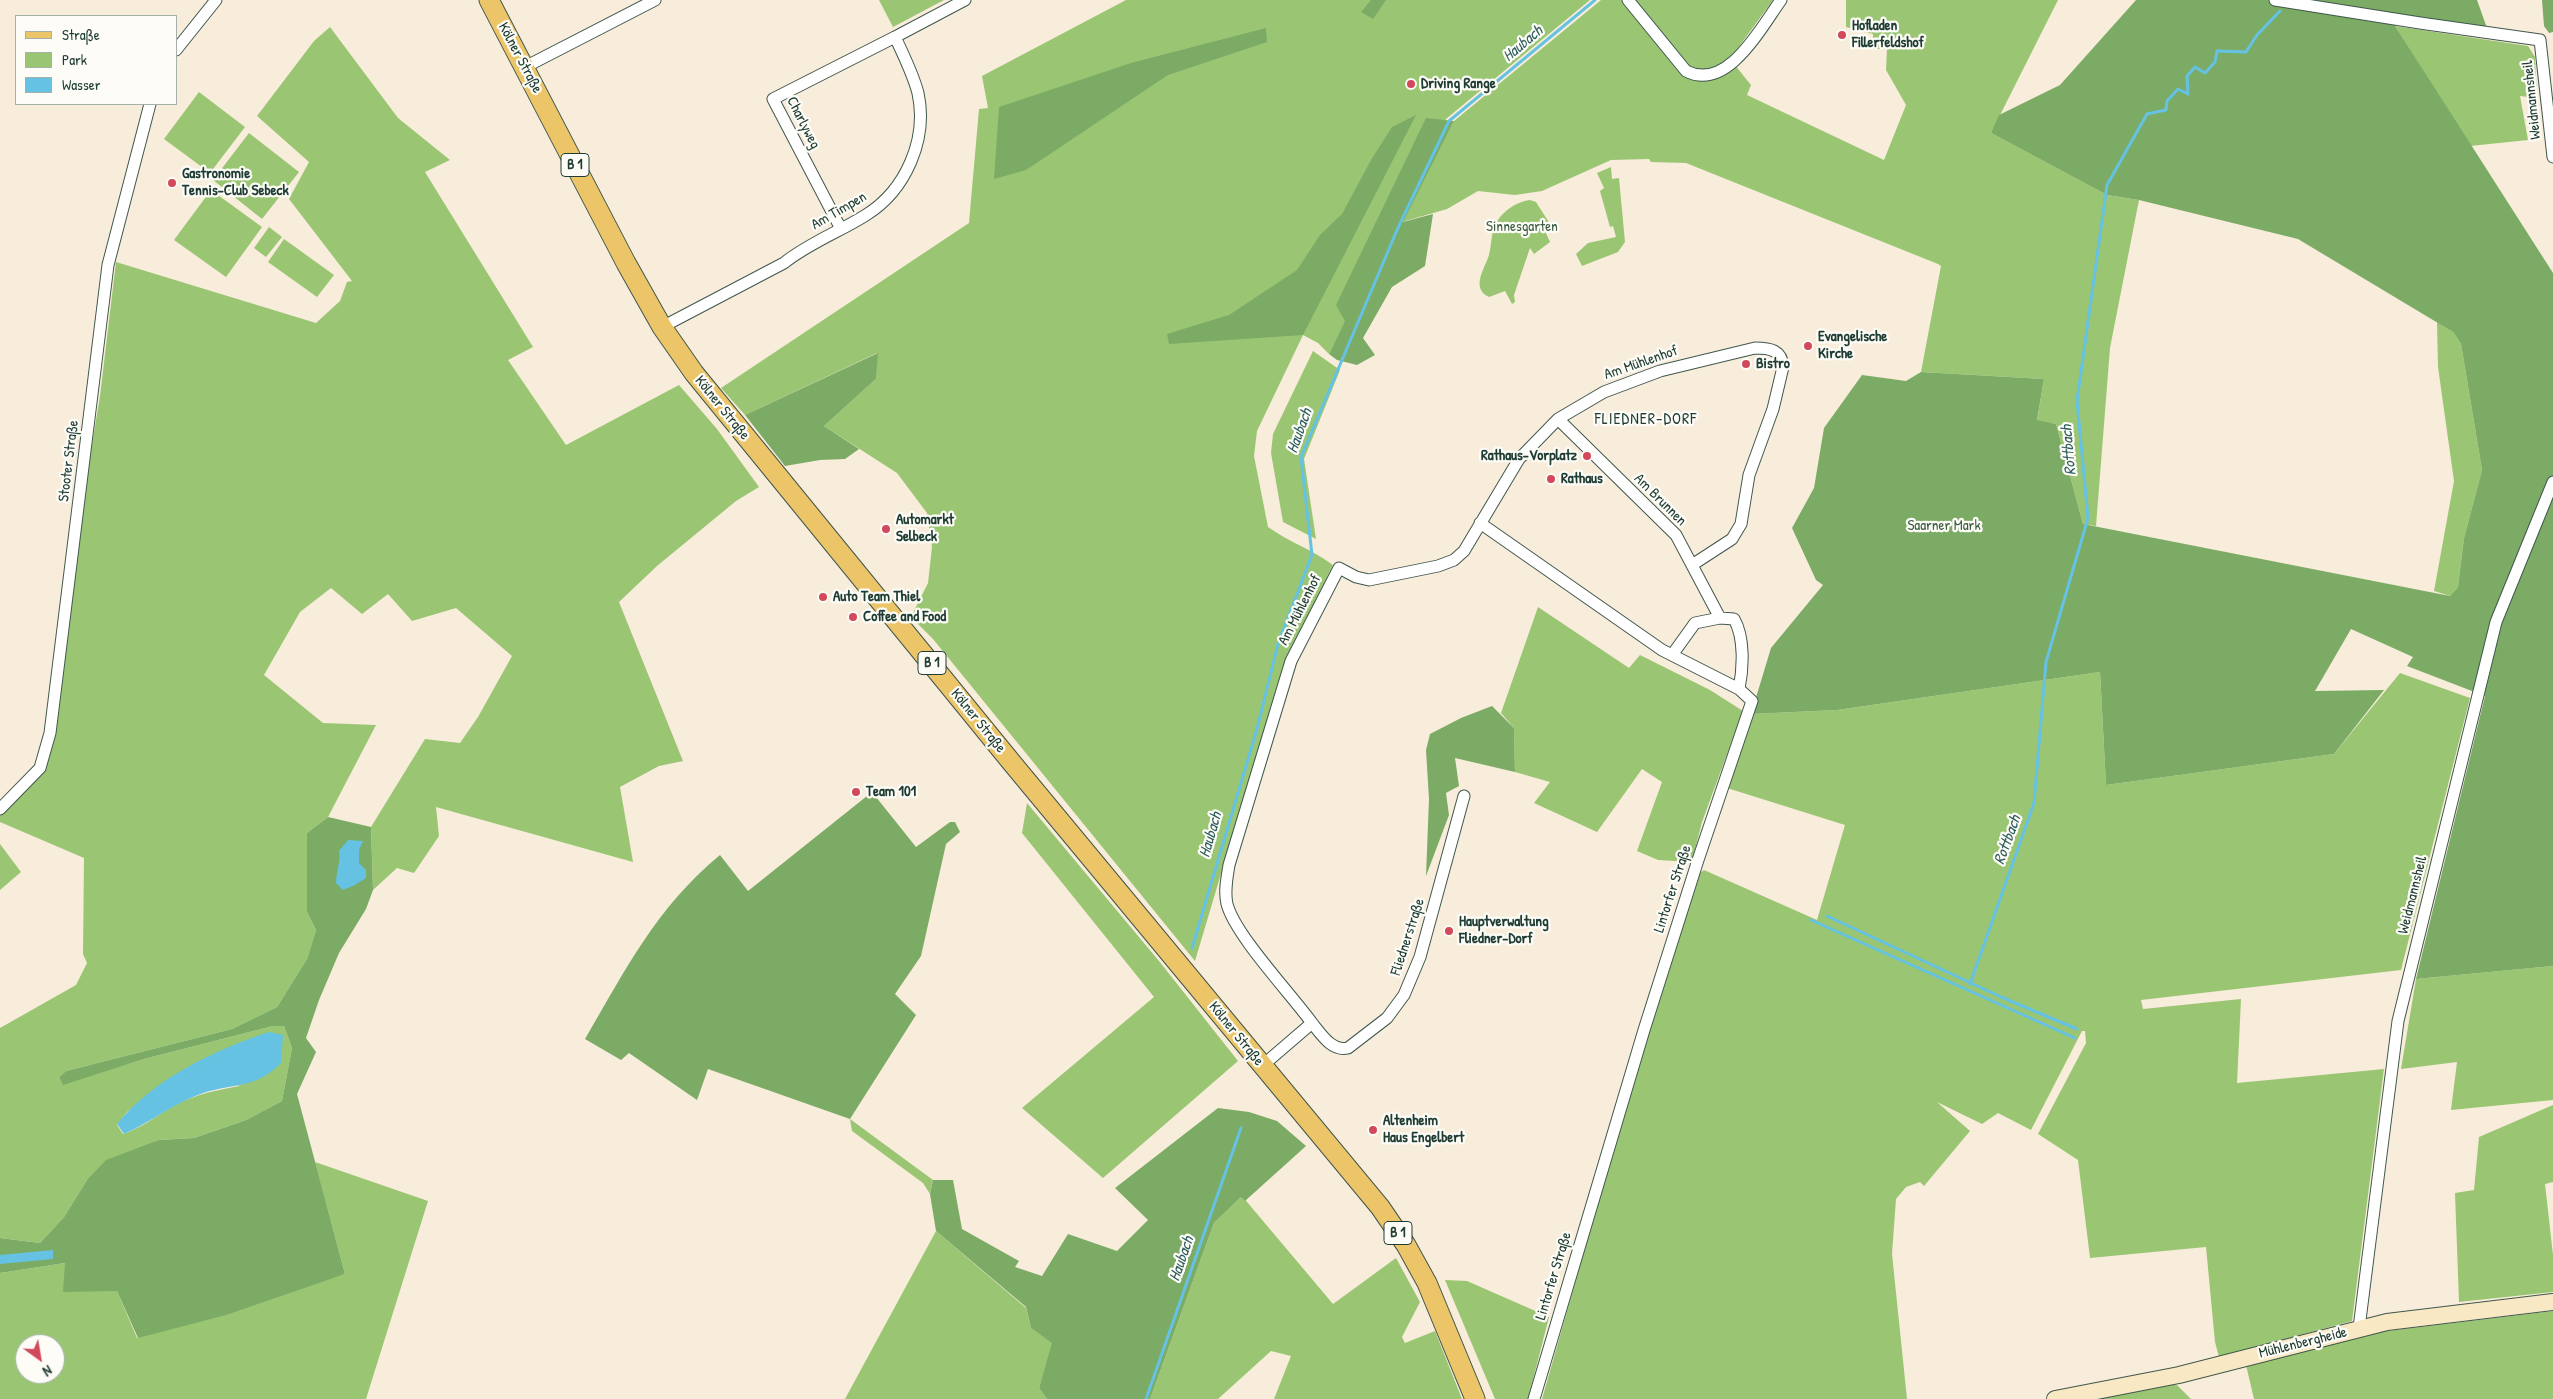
<!DOCTYPE html>
<html>
<head>
<meta charset="utf-8">
<style>
	body { margin:0 }
	#map { position:relative; width:2553px; height:1399px; overflow:hidden; background:#f8ecdb; font-family:"Patrick Hand",sans-serif }
	canvas { display:block }
	.legend { position:absolute; left:15px; top:15px; width:162px; height:90px; box-sizing:border-box; background:#fdfcf7; border:1px solid #a4b0a9; margin:0; padding:6px 9px; list-style:none; font-size:15px; color:#1f3d34 }
	.legend li { display:flex; align-items:center; gap:10px; height:25px }
	.legend b { width:25px; border:1px solid #a4b0a9 }
	.north { position:absolute; left:15px; top:1334px; width:50px; height:50px; box-sizing:border-box; background:#fdfcf7; border:1px solid #a4b0a9; border-radius:50%; rotate:148deg; font-size:14px; font-weight:700; line-height:20px; text-align:center; color:#1f3d34 }
	.north::after { content:''; display:block; margin:auto; width:18px; height:22px; background:#d1495b; clip-path:polygon(50% 0,100% 100%,50% 72%,0 100%) }
</style>
</head>
<body>
<div id="map">
<canvas width="2553" height="1399"></canvas>
<ul class="legend">
<li><b style="height:6px;background:#edc569"></b>Straße</li>
<li><b style="height:14px;background:#9ac673"></b>Park</li>
<li><b style="height:14px;background:#65c2e3"></b>Wasser</li>
</ul>
<div class="north">N</div>
</div>
<script>
const ctx = document.querySelector('canvas').getContext('2d');
ctx.lineJoin = 'round';
function fillPath(path, color) {
  ctx.fillStyle = color;
  ctx.fill(path, 'evenodd');
}
function trace(path, color, width, dash) {
  ctx.strokeStyle = color;
  ctx.lineWidth = width;
  ctx.lineCap = dash ? 'butt' : 'round';
  ctx.setLineDash(dash || []);
  ctx.stroke(path);
}
function drawText(font, color, halo, rows, align = 'center') {
  ctx.font = font + ' "Patrick Hand",sans-serif';
  ctx.lineWidth = 4.5;
  ctx.setLineDash([]);
  ctx.textBaseline = 'middle';
  ctx.strokeStyle = halo;
  ctx.fillStyle = color;
  for (const [text, x, y, turn = 0] of rows) {
    ctx.save();
    ctx.translate(x, y);
    ctx.rotate((+turn || 0) * Math.PI / 180);
    ctx.textAlign = isNaN(turn) ? turn : align;
    if (halo) ctx.strokeText(text, 0, 0);
    ctx.fillText(text, 0, 0);
    ctx.restore();
  }
}
fillPath(new Path2D(`
	M879 0H944L893 27Z
	M1126 0H1590L1446 119 1329 354 1318 343 1303 335 1257 431 1254 456 1268 527C1289 542 1313 550 1333 565L1282 669 1195 961 933 639 911 617 928 583 932 547 927 513 897 473 824 426 876 379 877 353 745 415 721 388 969 223 979 109 988 108 982 76Z
	M1601 0H1773L1730 59 1751 85 1747 95 1884 160 1906 105 1886 70 1887 49H1873V34L1846 27V0H2058L1991 133 2107 195 2139 200 2110 348 2096 526 2083 524 2056 424 2037 421 2044 379 1921 372 1941 266 1938 264 1686 163 1651 162 1649 159 1611 160 1542 191 1515 195 1478 191 1447 209 1402 222 1454 121Z
	M2395 26 2528 46 2535 57 2537 98 2520 96 2528 140 2470 146Z
	M330 27 398 118 450 160 425 172 533 347 508 360 566 445 679 385 717 429 759 487 736 501 657 566 619 602 683 761 659 766 620 787 633 862 436 807 439 836 414 873 397 868 373 890 371 827 425 739 460 743 478 717 512 656 456 608 412 621 388 594 362 614 331 588 300 612 264 675 323 723 376 725 328 817 307 833V912L316 930 307 959 277 1007 232 1029 66 1071 59 1077 63 1084 144 1059 273 1026H284L292 1048 282 1101 246 1120 194 1138 159 1140 87 1180 64 1217 40 1243 0 1238V1028L76 985 87 963 83 954 84 858 0 822V804L33 769 42 747 100 396 116 262 316 323 340 301 347 282 352 281 289 199 309 162 257 116 314 41ZM187 1069 240 1086C217 1090 195 1094 174 1106 157 1115 142 1128 123 1134L117 1125 127 1112Z
	M199 92 245 127 210 173 164 139Z
	M249 133 299 172 262 219 213 180Z
	M1611 167 1612 179 1619 178 1625 242 1618 252 1582 266 1576 254 1588 243 1616 237 1613 226 1610 227 1600 191 1604 188 1597 173Z
	M211 190 262 227 226 277 174 240Z
	M1530 200 1536 202 1550 224 1545 231 1550 242 1534 254 1530 248 1514 295 1515 302 1512 304 1505 291 1489 297C1470 288 1485 268 1489 255 1491 247 1491 239 1493 231 1497 215 1514 202 1530 200Z
	M269 227 282 237 266 257 254 248Z
	M284 239 334 275 317 297 268 262Z
	M2437 322 2453 332 2461 344 2482 470 2464 538 2458 587 2450 596 2434 591 2454 481 2438 367Z
	M1313 351 1340 370 1304 459 1316 539 1283 522 1271 453 1273 434Z
	M1538 607 1629 668 1640 655 1710 690 1743 711 1702 822 1692 862 1658 860 1637 851 1662 782 1642 769 1597 832 1534 803 1550 782 1515 772 1514 728 1501 713Z
	M2100 672 2106 785 2334 754 2400 673 2470 698 2401 970 2141 1000 2143 1009 2241 999 2237 1083 2384 1069 2352 1321 2219 1357 2215 1342 2206 1247 2090 1258 2078 1160 2038 1134 2086 1043 2085 1031H2082L2031 1130 1998 1113 1982 1124 1937 1102 1970 1131 1924 1186 1920 1182 1906 1187 1896 1199 1892 1254 1907 1399H1542L1603 1185 1697 875 1704 870 1817 920 1845 825 1727 788 1751 714 1837 710Z
	M1027 803 1159 961 1238 1061 1103 1178 1022 1108 1154 997 1022 833Z
	M0 844 21 872 0 890Z
	M2553 966V1100L2451 1110 2457 1062 2401 1069 2416 979Z
	M2553 1105V1182L2545 1184 2553 1255V1292L2459 1302 2455 1193 2474 1190 2479 1137Z
	M850 1119 933 1180 930 1194 923 1183 852 1131Z
	M315 1162 428 1201 366 1399H0V1273L65 1263 117 1291 137 1338 345 1274ZM25 1344H55V1374H25Z
	M1242 1196 1333 1304 1396 1258 1420 1302 1402 1337 1405 1343 1435 1331 1462 1399H1274L1291 1356 1271 1351 1218 1399H1150L1214 1223Z
	M936 1231 1026 1308 1031 1328 1053 1343 1039 1388 1047 1399H845Z
	M1445 1280 1467 1281 1549 1317 1528 1399H1495Z
	M2553 1311V1399H2254L2246 1365 2362 1334Z
	M2163 1385H2177L2191 1399H2094Z`), '#9ac673');
fillPath(new Path2D(`
	M1371 0H1386L1373 19 1361 12Z
	M2136 0H2477L2487 28 2395 15V26L2553 273V966L2416 979 2485 696 2407 666 2413 657 2351 629 2315 691 2384 690 2334 754 2106 785 2100 672 1837 710 1751 714 1771 648 1823 585 1816 580 1792 528 1814 488 1824 428 1862 375 1906 381 1921 372 2044 379 2037 420 2056 424 2083 524 2450 596 2458 587 2464 538 2482 470 2461 344 2453 332 2298 239 2139 200 2107 195 1991 133 1999 115 2060 85Z
	M2542 0H2553V32L2549 33 2544 26Z
	M1266 28 1267 42 1168 75 1026 170 994 179 999 107 1131 63Z
	M1416 115 1303 335 1169 344 1167 334 1229 315 1297 270 1320 235 1342 214 1371 160 1392 127Z
	M1426 118 1454 121 1403 222 1433 214 1425 266 1392 287 1363 338 1375 355 1357 365 1337 360 1329 354 1345 321 1336 305Z
	M878 353 876 379 824 426 859 449 845 459 820 460 785 466 745 415Z
	M1492 706 1514 728 1515 772 1455 758 1459 786 1446 793 1449 815 1426 876 1429 799 1426 750 1430 734 1461 718Z
	M872 792 916 847 950 822H955L960 832 946 844 921 956 895 994 916 1015 850 1119 708 1069 697 1100 629 1053 621 1060 585 1039C626 969 656 908 720 855L748 891Z
	M328 817 371 827 373 890 366 909 339 953 319 1000 306 1038 316 1052 297 1094 345 1274 226 1315 138 1338 117 1291 63 1292 65 1263 0 1273V1238L40 1243 64 1217 87 1180 106 1160 159 1140 194 1138 246 1120 282 1101 292 1048 284 1026H273L144 1059 63 1085 59 1077 66 1071 232 1029 277 1007 307 959 316 930 307 912V833Z
	M1218 1108 1249 1112 1277 1121 1306 1146 1245 1201 1241 1197 1214 1223 1150 1399H1047L1039 1388 1052 1343 1031 1328 1026 1307 936 1231 930 1194 933 1180H953L962 1229 1019 1261 1015 1267 1042 1276 1068 1234 1117 1251 1148 1220 1115 1188Z`), '#7bab65');
fillPath(new Path2D(`
	M348 840 363 841 359 850V863L366 870V878L355 885 343 890 336 883C336 872 341 862 339 851Z
	M269 1032 283 1035 281 1063C256 1089 234 1083 203 1093 174 1103 151 1122 124 1134L117 1124C154 1079 214 1050 269 1032Z
	M53 1250V1259L0 1264V1255Z`), '#65c2e3');
trace(new Path2D(`
	M1827 916 2001 997 2077 1029
	M1811 920 2075 1038
	M1192 948 1257 729 1278 644 1312 555 1301 457 1397 230 1449 121 1595 0
	M1970 984 2034 803 2046 662 2088 518 2077 401 2107 185 2147 114 2166 110 2167 101 2178 89 2188 94 2187 76 2195 67 2205 73 2215 62 2217 51 2246 52 2257 35 2280 11
	M1146 1399 1241 1128`), '#65c2e3', 3);
const street = new Path2D(`
	M1628 0 1686 71C1727 92 1760 29 1781 0
	M2275 0 2420 23 2540 40 2553 157
	M176 50 216 0
	M525 67 655 0
	M841 229 773 99 895 37
	M662 327 784 263C809 243 839 232 866 215 906 190 928 139 918 93 913 74 904 56 895 37L965 0
	M1558 419 1676 535 1720 618 1734 619C1745 638 1743 669 1739 689
	M1480 523 1662 650 1739 689 1752 701 1698 860 1644 1030 1534 1399
	M1672 655 1695 623 1720 618
	M0 809 40 768 50 733 108 265 150 104
	M1312 1023C1321 1034 1332 1052 1348 1048L1387 1018 1404 995 1420 957 1464 796
	M1262 1066 1312 1023C1291 994 1235 935 1227 904 1224 891 1227 878 1229 865L1291 661 1339 568 1356 577 1369 580 1438 566 1454 560 1464 551 1519 459 1558 419 1604 392 1660 371 1755 348C1770 348 1782 350 1783 367L1773 409 1749 475 1741 524 1732 539 1692 565
	M2359 1328 2398 1021 2496 622 2553 482`);
const secondary = new Path2D(`
	M2055 1399 2179 1375 2387 1322 2553 1302`);
const primary = new Path2D(`
	M489 0 626 263 662 327 694 373 1012 763 1380 1207 1406 1245 1427 1283 1475 1399`);
trace(street, '#40574d', 13);
trace(secondary, '#40574d', 18);
trace(primary, '#40574d', 21);
trace(street, '#fff', 11);
trace(secondary, '#f8e8c3', 16);
trace(primary, '#edc569', 19);
for (const [x, y, r, color] of [
	[1842,35,5,"#d1495b"],
	[1411,84,5,"#d1495b"],
	[172,183,5,"#d1495b"],
	[1808,346,5,"#d1495b"],
	[1746,364,5,"#d1495b"],
	[1587,456,5,"#d1495b"],
	[1551,479,5,"#d1495b"],
	[886,529,5,"#d1495b"],
	[823,597,5,"#d1495b"],
	[853,617,5,"#d1495b"],
	[856,792,5,"#d1495b"],
	[1449,931,5,"#d1495b"],
	[1373,1130,5,"#d1495b"]
]) {
  const dot = new Path2D();
  dot.arc(x, y, r, 0, 2 * Math.PI);
  ctx.fillStyle = color;
  ctx.fill(dot);
  trace(dot, '#fdfcf7', 2);
}
for (const [x, y, w] of [
	[575,165,28],
	[932,663,28],
	[1398,1233,28]
]) {
  const box = new Path2D();
  box.roundRect(x - w / 2, y - 11.5, w, 23, 4);
  ctx.fillStyle = '#fdfcf7';
  ctx.fill(box);
  trace(box, '#1f3d34', 1);
}
drawText('bold 14px', '#1f3d34', null, [
	["B 1",575,165],
	["B 1",932,663],
	["B 1",1398,1233]
]);
drawText('bold 15px', '#1f3d34', '#fdfcf7', [
	["Hofladen",1852,26],
	["Fillerfeldshof",1852,43],
	["Driving Range",1421,84],
	["Gastronomie",182,174],
	["Tennis-Club Sebeck",182,191],
	["Evangelische",1818,337],
	["Kirche",1818,354],
	["Bistro",1756,364],
	["Rathaus-Vorplatz",1577,456,"right"],
	["Rathaus",1561,479],
	["Automarkt",896,520],
	["Selbeck",896,537],
	["Auto Team Thiel",833,597],
	["Coffee and Food",863,617],
	["Team 101",866,792],
	["Hauptverwaltung",1459,922],
	["Fliedner-Dorf",1459,939],
	["Altenheim",1383,1121],
	["Haus Engelbert",1383,1138]
], 'left');
drawText('15px', '#1f3d34', '#fdfcf7', [
	["Kölner Straße",520,58,62],
	["Weidmannsheil",2532,100,-96],
	["Charlyweg",803,123,63],
	["Am Timpen",839,211,-30],
	["Am Mühlenhof",1641,363,-19],
	["Kölner Straße",722,408,51],
	["Stooter Straße",69,461,-83],
	["Am Brunnen",1660,500,45],
	["Am Mühlenhof",1300,610,-63],
	["Kölner Straße",978,721,51],
	["Lintorfer Straße",1673,889,-72],
	["Weidmannsheil",2413,895,-76],
	["Fliednerstraße",1408,937,-72],
	["Kölner Straße",1236,1034,51],
	["Lintorfer Straße",1554,1276,-73],
	["Mühlenbergheide",2303,1343,-14]
]);
drawText('15px', '#3e5f44', '#fdfcf7', [
	["Sinnesgarten",1522,227],
	["Saarner Mark",1944,526]
]);
drawText('italic 16px', '#305e60', '#fdfcf7', [
	["Haubach",1523,44,-40],
	["Haubach",1300,431,-70],
	["Rottbach",2069,450,-95],
	["Haubach",1211,835,-74],
	["Rottbach",2008,840,-70],
	["Haubach",1182,1259,-71]
]);
ctx.letterSpacing = '1px';
drawText('16px', '#1f3d34', '#fdfcf7', [
	["FLIEDNER-DORF",1646,420]
]);
ctx.letterSpacing = '0px';
</script>
</body>
</html>
